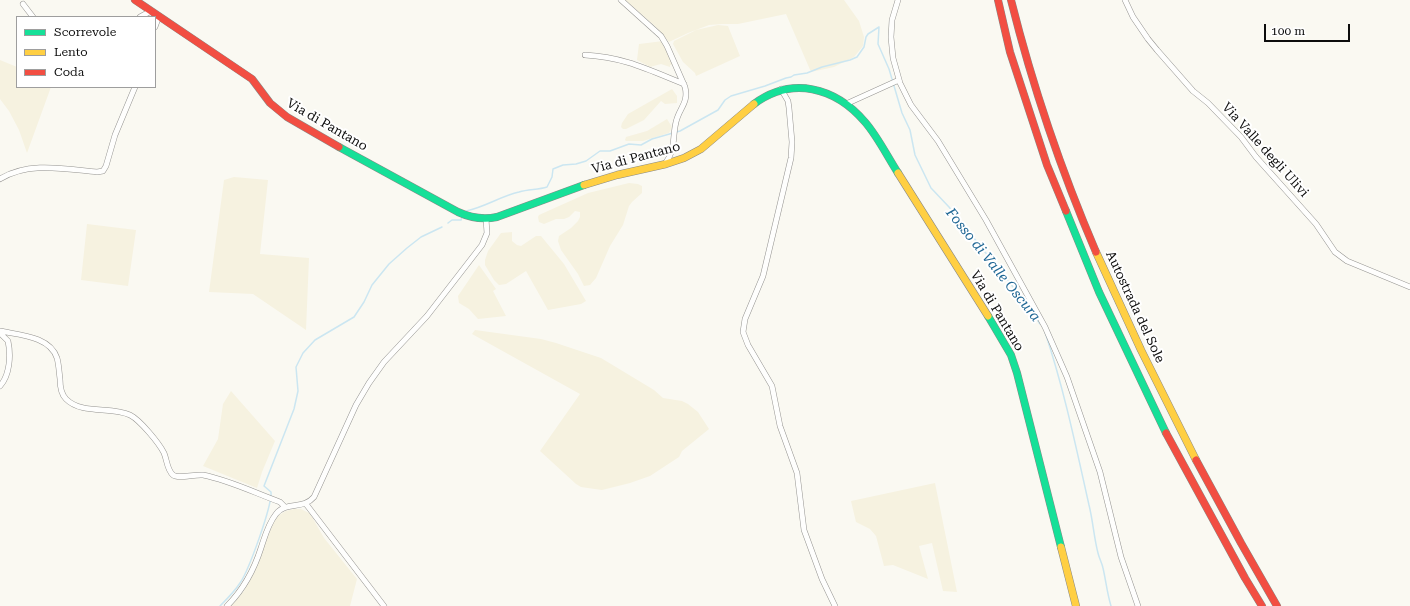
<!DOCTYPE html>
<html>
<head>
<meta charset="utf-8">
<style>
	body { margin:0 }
	#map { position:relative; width:1410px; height:606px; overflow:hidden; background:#faf9f2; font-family:"Roboto Serif",serif }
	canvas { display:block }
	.legend { position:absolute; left:16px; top:16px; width:140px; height:72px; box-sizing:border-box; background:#fff; border:1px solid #9e9e9e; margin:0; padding:5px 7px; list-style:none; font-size:12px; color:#0d0d0d }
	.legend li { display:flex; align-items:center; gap:8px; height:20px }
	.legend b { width:20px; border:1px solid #9e9e9e }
	.scale { position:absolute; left:1264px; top:24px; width:86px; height:18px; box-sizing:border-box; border:2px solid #0d0d0d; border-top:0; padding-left:5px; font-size:12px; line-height:14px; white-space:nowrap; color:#0d0d0d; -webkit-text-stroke:3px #fff; paint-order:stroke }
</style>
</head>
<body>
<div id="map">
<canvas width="1410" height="606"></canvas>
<ul class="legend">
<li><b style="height:5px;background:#16e098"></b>Scorrevole</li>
<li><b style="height:5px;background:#ffcf43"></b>Lento</li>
<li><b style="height:5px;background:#f24e42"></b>Coda</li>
</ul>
<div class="scale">100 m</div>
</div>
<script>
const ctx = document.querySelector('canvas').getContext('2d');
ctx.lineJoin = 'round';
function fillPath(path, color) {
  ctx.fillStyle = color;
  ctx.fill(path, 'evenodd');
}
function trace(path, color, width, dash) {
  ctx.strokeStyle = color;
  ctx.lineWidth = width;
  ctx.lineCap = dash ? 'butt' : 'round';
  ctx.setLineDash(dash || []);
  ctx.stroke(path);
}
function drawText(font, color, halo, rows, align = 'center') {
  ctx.font = font + ' "Roboto Serif",serif';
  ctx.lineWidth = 4;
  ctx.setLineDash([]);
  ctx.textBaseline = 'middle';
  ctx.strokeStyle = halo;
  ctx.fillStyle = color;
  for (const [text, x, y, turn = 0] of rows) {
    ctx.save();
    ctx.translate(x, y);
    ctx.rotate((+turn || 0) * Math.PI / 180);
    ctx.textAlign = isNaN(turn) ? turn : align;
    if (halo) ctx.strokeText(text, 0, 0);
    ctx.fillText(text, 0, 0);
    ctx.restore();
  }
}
fillPath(new Path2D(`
	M625 0H844L859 21 864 37 863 46 854 57 834 67 811 72 786 14 738 24H722L709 25 688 33 669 42 655 26Z
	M718 25 728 26 740 56 696 76 695 73 683 62 673 44 674 41 696 30Z
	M663 41 673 65H670V67L661 64 650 67 637 60 639 44Z
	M0 60 17 67V87H51L27 153 19 130 9 111 0 99Z
	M672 89 677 96V103L665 104 661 101 644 120 626 129H623L621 127 622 123 628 114Z
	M667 119 672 127 669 133 643 141H626L625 140 626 137 647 131Z
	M234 177 268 180 260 254 309 258 306 330 253 294 209 292 224 180Z
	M629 183 638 184 642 186V193L632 202 629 206 623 225 610 246 596 278 590 285 584 286 578 274 561 250 558 241 559 236 571 228 578 221 580 217V212L575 211 569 217 564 219H556L544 224 539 222 538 217 539 215 588 193Z
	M87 224 136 230 128 286 81 280Z
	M512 232V241L517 245 521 246 536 236H541L564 264 586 301 581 304 548 310 526 271 506 284 499 285 494 280 485 265V260L488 251 501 233Z
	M479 265 496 289 493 291 506 316 478 319 469 309 459 303 458 296Z
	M475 330 541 339 556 343 601 358 654 390 663 398 682 401 688 404 698 412 709 429 682 451 679 457 650 476 630 483 602 490 581 487 576 484 540 451 580 394 472 334Z
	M231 391 275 441 262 472 257 488 203 466 218 439 223 404Z
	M935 483 957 592 943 591 932 543 919 546 928 579 893 565 884 566 876 536 870 529 856 522 851 501Z
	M294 509H301L309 513 312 517 324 538 357 579 350 606H230L244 591 248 583 276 517 286 511Z`), '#f6f2e0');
trace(new Path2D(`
	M879 27 878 44 889 69 902 113 910 130 915 155 931 188 949 207 1029 307 1040 324
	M465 212 466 211C485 207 501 196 519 192 529 189 538 190 547 187L552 177 553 169 563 165 576 164 586 161 600 151H610L629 144 641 145 652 139 680 131 718 110 725 100 731 96 765 86 786 78 791 77 794 75 807 73 822 67 850 60 857 57 864 47 866 37 868 34 879 27
	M448 223 452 220H461L462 217
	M1045 332C1064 389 1076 447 1089 505 1093 521 1094 538 1098 553 1099 558 1102 563 1103 568 1106 581 1107 593 1111 606
	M220 606C227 599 235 591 240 583 249 570 272 506 271 492L264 486 294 409 298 391 296 367 303 353 315 340 354 317 364 302 372 285 389 264 407 248 421 237 442 227`), '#cbe6f1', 1.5);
const street = new Path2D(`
	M621 0 661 36 667 46 685 87C689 103 679 108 676 122 672 139 676 149 665 164
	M898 0 892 20 891 37 893 58 900 83 911 105 938 141 986 220 1045 327 1067 377 1100 472 1121 557 1138 606
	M1125 0 1133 17 1148 39 1157 50 1193 91 1208 103 1241 137 1256 157 1316 224 1335 252 1347 261 1410 287
	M23 4 33 17
	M140 17 151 11
	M155 27 159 16
	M585 55C624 57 649 70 684 84
	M781 89 788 101 789 108 792 142 791 158 763 276 745 319 743 332 748 345 772 386 780 426 797 473 804 530 822 579 835 606
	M846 104 899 80
	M0 179C29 161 65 169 97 172L103 171 106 166 115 135 135 87
	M0 331C19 335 50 336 57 358 59 365 59 372 60 379 60 386 61 394 66 399 82 415 111 406 130 415 140 420 159 443 164 453 167 460 167 470 173 475 178 479 195 474 203 475 229 480 255 493 280 502L285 507
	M0 333 8 341C11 355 10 375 0 386
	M306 504 384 606
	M227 606C244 589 254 570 261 548 265 536 268 524 276 514 286 501 303 510 314 497L356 405 369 383 384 362 427 316 482 245 487 233 486 219`);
const fast = new Path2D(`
	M754 104C792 76 835 87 865 122 878 137 887 156 898 173
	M339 147 458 212C471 218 483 220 497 217L584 185
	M1066 211 1099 292 1166 433
	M988 316 1011 355 1017 373 1061 547`);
const slow = new Path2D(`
	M898 173 988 316
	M584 185 617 175 666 164 684 158 701 149 754 104
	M1096 252 1141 350 1196 460
	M1061 547 1076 606`);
const jam = new Path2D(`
	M135 0 252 79 270 103 287 117 339 147
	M998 0 1010 52 1047 165 1066 211
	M1011 0C1033 88 1060 168 1096 252
	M1166 433 1245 578 1262 606
	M1196 460 1241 543 1277 606`);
trace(street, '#949390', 6);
trace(fast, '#8a8a87', 8);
trace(slow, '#8a8a87', 8);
trace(jam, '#8a8a87', 8);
trace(street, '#fefefd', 5);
trace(fast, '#16e098', 7);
trace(slow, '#ffcf43', 7);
trace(jam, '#f24e42', 7);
drawText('13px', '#0d0d0d', '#fff', [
	["Via di Pantano",327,125,30],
	["Via Valle degli Ulivi",1265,150,48],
	["Via di Pantano",636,158,-15],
	["Autostrada del Sole",1135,307,65],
	["Via di Pantano",997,311,59]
]);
drawText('italic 14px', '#216895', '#fff', [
	["Fosso di Valle Oscura",993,265,51]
]);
</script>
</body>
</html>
